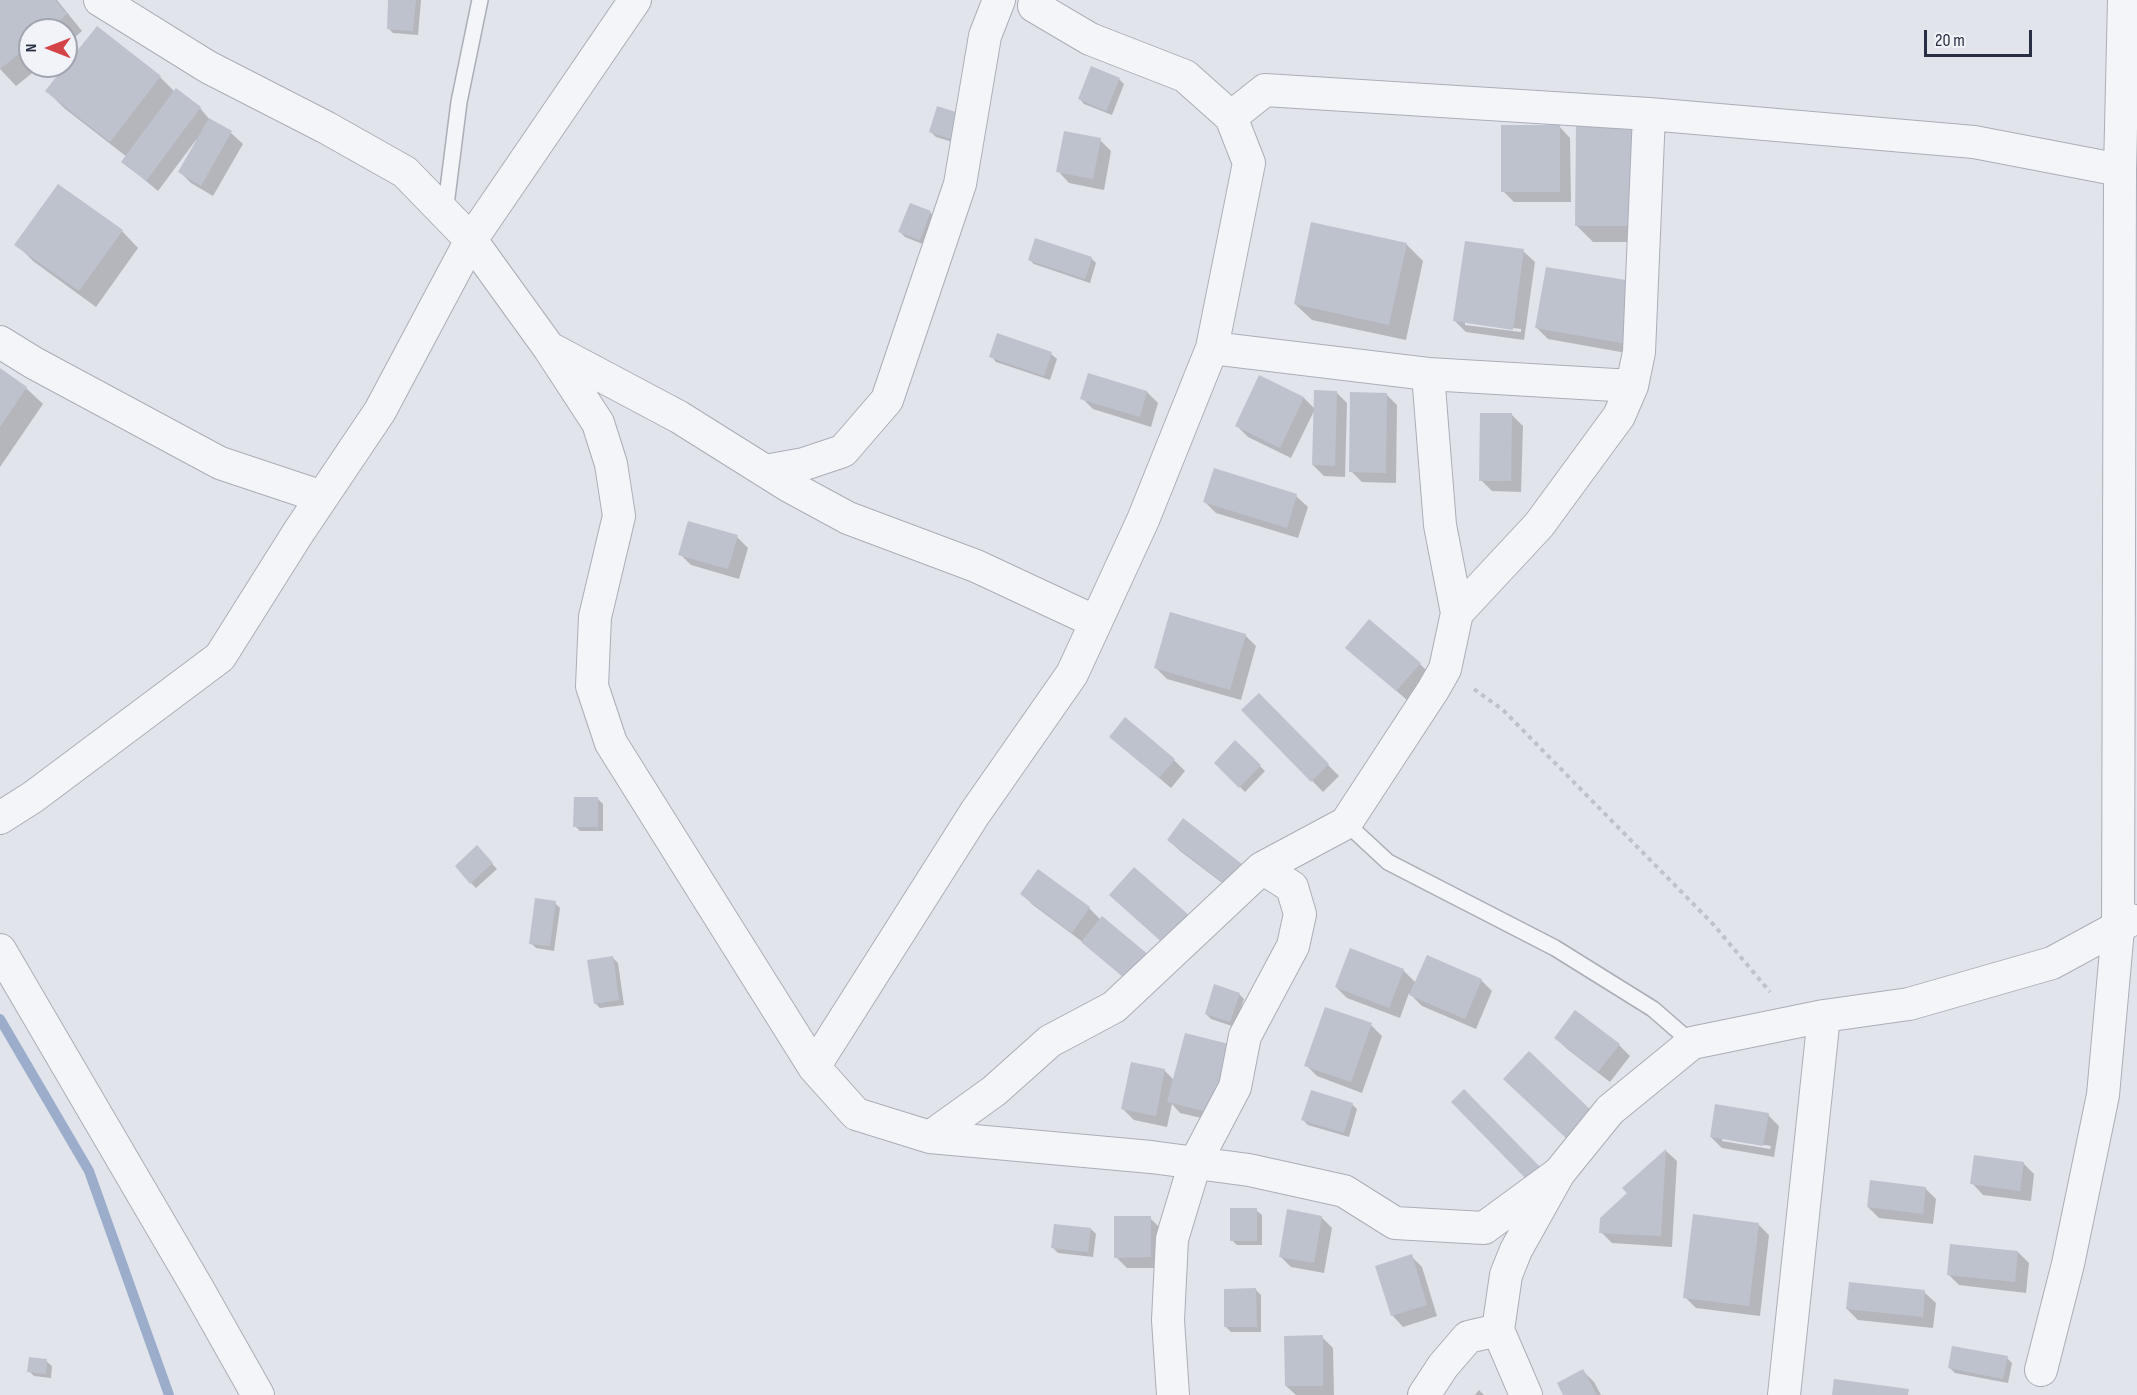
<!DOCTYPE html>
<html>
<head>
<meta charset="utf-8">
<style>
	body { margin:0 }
	#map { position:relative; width:2137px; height:1395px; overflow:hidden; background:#e1e4ea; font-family:"Sofia Sans Condensed",sans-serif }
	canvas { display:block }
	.north { position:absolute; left:18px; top:18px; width:60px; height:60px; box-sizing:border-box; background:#f1f3f8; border:2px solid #a1a5b0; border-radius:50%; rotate:270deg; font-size:16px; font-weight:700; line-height:24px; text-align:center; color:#292f43 }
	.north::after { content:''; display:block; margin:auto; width:21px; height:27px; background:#d34347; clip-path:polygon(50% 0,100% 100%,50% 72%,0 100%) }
	.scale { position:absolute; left:1924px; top:30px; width:108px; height:27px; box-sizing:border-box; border:3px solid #292f43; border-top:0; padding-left:8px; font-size:18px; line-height:21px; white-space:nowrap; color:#292f43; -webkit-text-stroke:4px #f1f3f8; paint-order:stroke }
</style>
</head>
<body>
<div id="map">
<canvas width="2137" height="1395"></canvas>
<div class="north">N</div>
<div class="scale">20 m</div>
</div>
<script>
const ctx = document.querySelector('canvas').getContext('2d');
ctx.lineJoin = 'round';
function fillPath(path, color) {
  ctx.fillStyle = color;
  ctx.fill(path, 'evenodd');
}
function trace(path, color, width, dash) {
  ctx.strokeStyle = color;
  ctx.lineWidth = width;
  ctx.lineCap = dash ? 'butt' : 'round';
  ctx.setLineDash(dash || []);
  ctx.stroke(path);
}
fillPath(new Path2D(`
	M0 0H57L82 31 66 45V30H30V66H41L16 86 0 69Z
	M390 0H421L418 35 393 33 388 28Z
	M160 77 175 92 177 90 200 108 210 120 231 133 243 144 213 196 191 183 180 172 198 141 196 140 158 191 123 162 127 157 64 108 47 91Z
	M1119 79 1124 84 1112 115 1084 104 1079 98Z
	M958 114 956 143 936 137 931 132Z
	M1559 126 1570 138 1571 202H1514L1503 191Z
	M1577 126 1656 242H1593L1576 225Z
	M1100 140 1111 151 1104 190 1069 183 1058 171Z
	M930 212 935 218 925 245 905 237 900 232Z
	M122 231 138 248 96 307 33 261 16 244Z
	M1406 244 1423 261 1406 340 1312 320 1295 304Z
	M1523 251 1535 262 1524 340 1466 332 1455 321ZM1465 322 1521 329V332L1465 325Z
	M1091 258 1096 263 1090 283 1034 264 1029 259Z
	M1631 283 1632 354 1548 339 1537 328Z
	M1051 354 1057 359 1050 380 996 362 991 356Z
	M0 370 26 388 43 404 0 467Z
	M1260 377 1304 398 1315 409 1291 458 1248 437 1236 425Z
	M1147 392 1158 403 1151 427 1093 409 1082 398Z
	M1336 392 1347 403 1345 477 1324 476 1313 465Z
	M1386 394 1397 405 1396 483 1362 482 1351 471Z
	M1512 415 1523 426 1521 492 1492 491 1481 480Z
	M1296 496 1308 507 1298 538 1216 513 1205 502Z
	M737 537 748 548 739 579 691 565 680 554Z
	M1245 635 1256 646 1241 700 1167 679 1156 668Z
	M1357 656 1420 664 1431 675 1408 701Z
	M1259 695 1339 776 1323 792 1243 710Z
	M1111 737 1174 760 1185 771 1171 788Z
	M1235 742 1265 771 1245 792 1216 763Z
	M598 799 603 804V831H580L575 826Z
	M1184 820 1241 865 1252 876 1238 895 1180 851 1169 840Z
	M482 853 497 869 476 888 471 883Z
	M1022 894 1089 908 1101 920 1141 992 1084 943 1033 905Z
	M555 903 560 908 554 951 536 948 531 943Z
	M613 958 618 963 624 1005 600 1008 595 1003Z
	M1403 970 1416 983 1481 980 1492 991 1476 1029 1422 1006 1409 993 1400 1018 1347 998 1336 987Z
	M1239 994 1244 999 1235 1027 1211 1019 1206 1014Z
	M1576 1012 1619 1045 1630 1056 1610 1082 1567 1049 1556 1038Z
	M1371 1025 1382 1036 1362 1093 1317 1076 1306 1065Z
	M1228 1046 1223 1123 1180 1113 1172 1104 1167 1127 1134 1120 1123 1109 1132 1064 1165 1071 1174 1080Z
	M1352 1104 1357 1109 1349 1137 1308 1125 1303 1120Z
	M1768 1115 1779 1126 1774 1157 1722 1148 1711 1137ZM1722 1138 1771 1146 1770 1149 1722 1141Z
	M1666 1151 1677 1161 1672 1247 1612 1243 1601 1232 1629 1193 1624 1188Z
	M2023 1163 2034 1174 2031 1201 1983 1195 1972 1183Z
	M1925 1188 1936 1199 1933 1224 1879 1218 1868 1207Z
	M1256 1210 1262 1215V1245H1237L1232 1240Z
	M1321 1217 1332 1228 1324 1273 1291 1267 1280 1256Z
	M1150 1218 1161 1229V1268H1127L1116 1257Z
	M1758 1224 1769 1235 1760 1316 1696 1308 1685 1297Z
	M1091 1229 1096 1234 1093 1257 1058 1253 1053 1248Z
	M2018 1252 2029 1263 2026 1293 1959 1285 1948 1274Z
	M1411 1256 1422 1267 1437 1316 1403 1327 1392 1315Z
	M1256 1290 1261 1295V1332H1231L1226 1327Z
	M1924 1292 1936 1303 1933 1328 1858 1320 1847 1309Z
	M1322 1337 1333 1348 1334 1395H1296L1286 1386Z
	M2007 1358 2012 1363 2008 1383 1955 1373 1950 1368Z
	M46 1361 52 1366 51 1378 34 1376 29 1371Z
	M1583 1371 1594 1382 1601 1395H1565Z
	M1479 1390 1484 1395H1475Z`), '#0003');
trace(new Path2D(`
	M0 1019 89 1171 169 1395`), '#9badcb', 10);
fillPath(new Path2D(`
	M0 0H55L67 14 48 30H30V45L0 69Z
	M388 0H416L413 31 387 29Z
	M97 26 161 76 110 142 45 91Z
	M1091 66 1120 78 1106 111 1078 99Z
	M176 88 201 107 146 181 121 162Z
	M937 106 959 113 951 139 929 132Z
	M209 118 232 131 201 186 178 172Z
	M1501 125H1560V192H1501Z
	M1576 125H1641L1640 226H1575Z
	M1064 131 1101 138 1093 179 1056 172Z
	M58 184 123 230 79 291 14 245Z
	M910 203 931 211 920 240 898 232Z
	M1311 222 1407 243 1389 325 1294 304Z
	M1035 238 1092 257 1085 279 1028 260Z
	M1465 241 1524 249 1513 330 1453 321Z
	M1546 267 1632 281 1622 343 1535 328Z
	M997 333 1052 352 1044 376 989 357Z
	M0 368 27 387 0 427Z
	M1088 373 1147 391 1140 417 1080 399Z
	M1259 375 1304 397 1280 448 1235 426Z
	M1314 390 1337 391 1335 466 1312 465Z
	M1350 392 1387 393 1386 473 1349 472Z
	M1480 413H1512L1511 481H1479Z
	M1214 468 1297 494 1287 528 1203 502Z
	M688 521 738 535 728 569 678 555Z
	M1170 612 1246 634 1230 690 1154 668Z
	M1369 619 1421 663 1396 691 1345 648Z
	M1259 693 1329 764 1311 782 1241 710Z
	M1125 717 1175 759 1159 778 1109 737Z
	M1235 740 1261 765 1239 788 1214 763Z
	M574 797H598V827H573Z
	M1183 818 1242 864 1226 885 1167 840Z
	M477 845 493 863 470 884 455 866Z
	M1134 867 1190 916 1165 945 1109 895Z
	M1038 869 1090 907 1072 933 1020 894Z
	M535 898 556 901 550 946 529 944Z
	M1102 916 1150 956 1129 982 1081 942Z
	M1350 948 1404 969 1389 1008 1335 987Z
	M1427 955 1482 979 1465 1019 1409 995Z
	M613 956 619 1000 594 1004 587 960Z
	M1214 984 1240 993 1230 1022 1205 1014Z
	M1325 1007 1372 1023 1351 1082 1304 1066Z
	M1575 1010 1620 1044 1598 1072 1554 1038Z
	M1185 1033 1229 1044 1212 1113 1167 1102Z
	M1529 1051 1593 1112 1567 1139 1503 1079Z
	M1131 1062 1165 1069 1156 1116 1121 1109Z
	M1464 1089 1543 1170 1530 1183 1451 1102Z
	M1311 1090 1353 1103 1344 1133 1301 1120Z
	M1715 1104 1769 1113 1763 1146 1710 1137Z
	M1666 1149 1661 1236 1599 1233 1600 1218 1627 1193 1622 1188Z
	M1974 1155 2024 1162 2020 1191 1970 1184Z
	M1870 1180 1926 1187 1923 1214 1867 1207Z
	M1230 1208H1257V1241H1230Z
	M1287 1209 1322 1216 1314 1263 1279 1257Z
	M1693 1214 1759 1223 1749 1306 1683 1298Z
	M1114 1216H1151V1257L1114 1258Z
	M1054 1224 1091 1228 1088 1252 1051 1248Z
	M1950 1244 2018 1251 2015 1282 1947 1275Z
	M1412 1254 1427 1305 1391 1316 1375 1266Z
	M1849 1282 1925 1290 1923 1317 1846 1309Z
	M1256 1288 1257 1327H1224V1289Z
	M1323 1335V1386H1285L1284 1336Z
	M1952 1346 2008 1356 2003 1379 1948 1368Z
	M29 1357 47 1359 46 1374 27 1372Z
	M1583 1369 1597 1395H1563L1557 1383Z
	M1834 1379 1909 1389 1908 1395H1832Z`), '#bec2cd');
const lane = new Path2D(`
	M445 213 459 102 480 0
	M1346 823 1388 862 1555 948 1653 1009 1692 1043`);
const street = new Path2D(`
	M100 0 208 67 327 128 405 172 471 240 549 348 598 423 611 464 619 516 595 617 592 686 611 743 814 1067 856 1114 930 1137 1151 1157 1249 1170 1344 1191 1395 1223 1484 1228 1559 1173
	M1231 117 1265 90 1649 114 1974 142 2120 170
	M0 342 34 363 220 463 322 497
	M1212 348 1428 374 1632 386
	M553 350 679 417 789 486 848 518 976 566 1096 622
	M765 471 804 464 843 451 887 400 960 184 985 36 999 0
	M1457 613 1539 525 1619 416 1632 386 1639 352 1649 114
	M0 818 33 797 220 657 298 533 380 411 471 240 635 0
	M0 950 197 1287 258 1395
	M814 1067 975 813 1072 674 1143 520 1212 348 1249 163 1231 117 1185 76 1090 39 1034 6 1035 0
	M930 1137 994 1091 1050 1041 1114 1007 1262 868 1346 823 1433 690 1445 669 1457 613 1440 525 1428 374
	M2041 1370 2068 1264 2103 1095 2118 929 2120 170 2124 0
	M1173 1395 1168 1320 1172 1239 1195 1163 1235 1087 1245 1036 1293 946 1300 914 1292 887 1262 868
	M1424 1395 1443 1366 1468 1337 1498 1330
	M1526 1395 1498 1330 1506 1275 1516 1250 1559 1173 1610 1110 1692 1043 1824 1016 1909 1004 2052 963 2131 920
	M1784 1395 1824 1016`);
trace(lane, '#aaaeb8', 18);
trace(street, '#aaaeb8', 34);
trace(new Path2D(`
	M1474 689 1503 710 1713 924 1770 992`), '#bfc2c9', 4, [4.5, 4.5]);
trace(lane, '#f4f5f8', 15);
trace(street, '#f4f5f8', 32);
</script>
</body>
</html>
